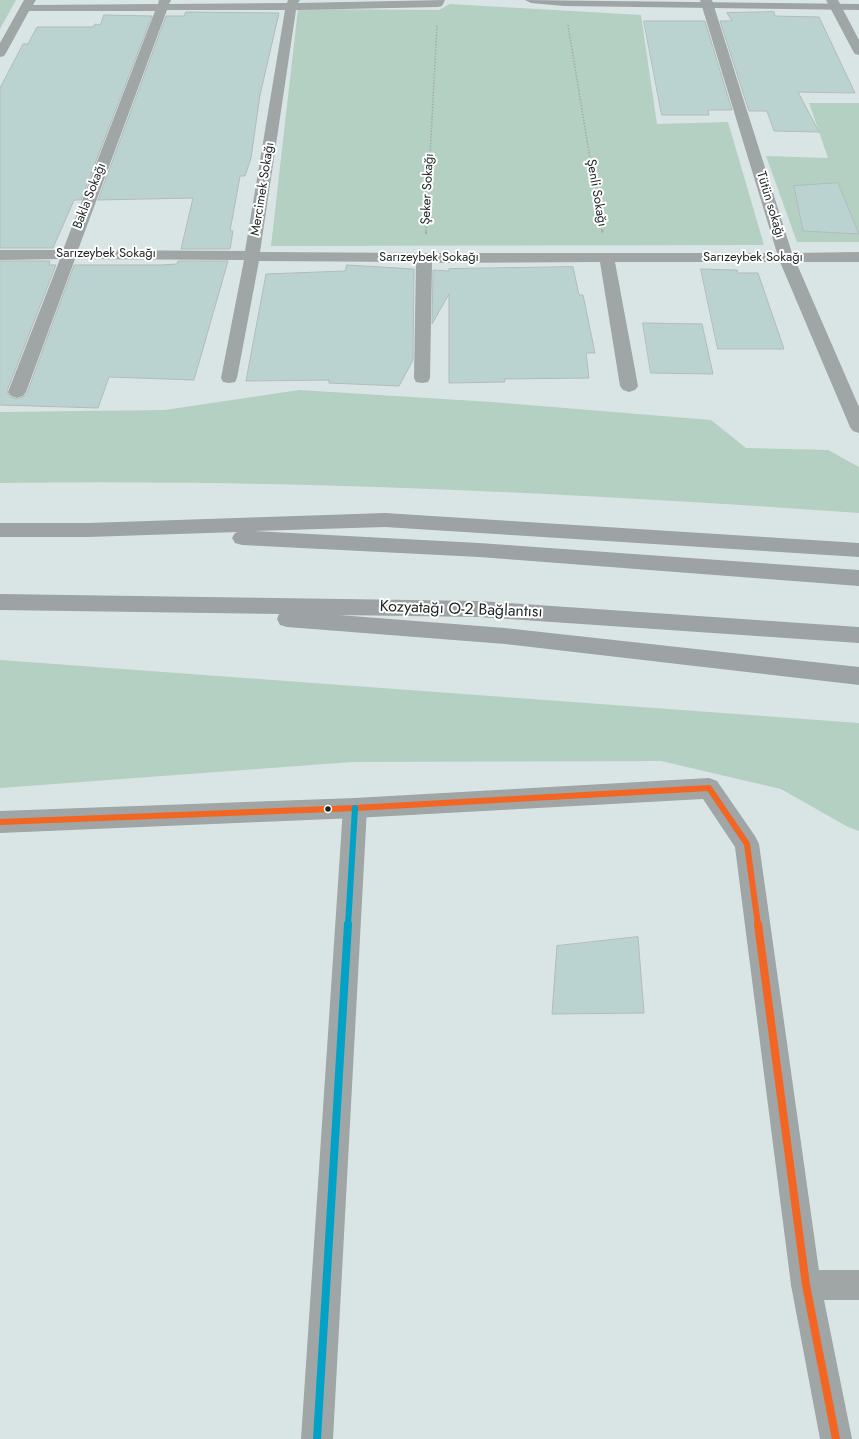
<!DOCTYPE html>
<html>
<head>
<meta charset="utf-8">
<style>
	body { margin:0 }
	canvas { display:block; background:#d9e4e5 }
</style>
</head>
<body>
<canvas width="859" height="1439"></canvas>
<script>
const ctx = document.querySelector('canvas').getContext('2d');
ctx.lineJoin = 'round';
function fillPath(path, color) {
  ctx.fillStyle = color;
  ctx.fill(path, 'evenodd');
}
function trace(path, color, width, dash) {
  ctx.strokeStyle = color;
  ctx.lineWidth = width;
  ctx.lineCap = dash ? 'butt' : 'round';
  ctx.setLineDash(dash || []);
  ctx.stroke(path);
}
function drawText(font, color, halo, rows, align = 'center') {
  ctx.font = font + ' Jost,sans-serif';
  ctx.lineWidth = 4;
  ctx.setLineDash([]);
  ctx.textBaseline = 'middle';
  ctx.strokeStyle = halo;
  ctx.fillStyle = color;
  for (const [text, x, y, turn = 0] of rows) {
    ctx.save();
    ctx.translate(x, y);
    ctx.rotate((+turn || 0) * Math.PI / 180);
    ctx.textAlign = isNaN(turn) ? turn : align;
    if (halo) ctx.strokeText(text, 0, 0);
    ctx.fillText(text, 0, 0);
    ctx.restore();
  }
}
fillPath(new Path2D(`
	M0 0H16L0 29Z
	M450 4 641 15 657 124 728 122 764 245 271 246 298 9 439 10Z
	M809 103H859V242H797L766 156 828 158Z
	M299 390 492 402 711 420 746 448 828 450 859 467V513C573 493 286 479 0 483V412L165 410Z
	M0 660 859 723V831L848 827 781 789 661 761 352 762 0 788Z`), '#b4d0c2');
const building = new Path2D(`
	M186 12 279 13 260 95 251 158 245 176H240L230 231H233L230 249H181L193 198 98 200 166 16H184Z
	M774 12 775 16 819 17 855 93 798 92 819 132 774 131 767 111H749L720 21H732L727 13Z
	M104 15 152 16 81 200H74L53 248H0V88L23 44H28L37 27H93L95 24 100 25Z
	M644 21H705L732 110H708L709 115H662Z
	M838 183 859 234 803 231 794 186Z
	M0 261H50L49 265H56L7 391 10 397 17 399 23 397 27 393 74 265H162L177 264 178 261H228L194 380 109 377 98 408 0 405Z
	M347 265 414 269 413 360 399 386 329 383V380L246 381 266 274 345 271Z
	M573 267 579 295H583L595 353H586L589 378 504 379 505 382 449 383V294L432 324 433 270 449 271V269Z
	M701 269 737 270 738 273H758L784 349H718Z
	M643 323 702 324 713 374 651 373Z
	M638 937 644 1013 552 1014 557 946Z`);
fillPath(building, '#bbd3d0');
trace(building, '#b2bbbb', 1);
trace(new Path2D(`
	M568 25 602 231
	M426 231 437 25`), '#a4aaab', 1.5, [1.5, 1.5]);
trace(new Path2D(`
	M602 230 603 235
	M426 234V230`), '#a4aaab', 2, [2.5, 2.5]);
fillPath(new Path2D(`
	M24 0H36L33 5 158 4 159 0H171L169 4 287 3 288 0H300L298 3 445 0 442 6 438 7 296 10 260 252 424 253H777L700 0H712L792 253 859 252V262H796L859 407V433L853 431 850 427 780 262H615L638 386 635 390 629 392 623 390 620 386 600 262 432 263 430 378 428 382 422 383 416 382 414 378 416 262 259 261 237 378 235 382 229 383 223 382 221 378 244 260 75 259 26 392 23 396 17 398 11 396 8 392 60 259 0 260V250H63L155 11H29L6 53 4 56 0 57V43ZM167 10H285L245 251 78 250Z
	M826 0H838L859 40V55L855 54 853 51Z
	M355 798 363 801 367 808 333 1439H301L343 808 347 801Z
	M806 1270H859V1300H806L795 1296 791 1285 795 1274Z`), '#a0a5a6');
fillPath(new Path2D(`
	M709 778 717 781 755 836 759 844 821 1285 852 1439H820L791 1285 735 847 703 799 355 818 0 833V811L355 798Z`), '#a0a5a6');
fillPath(new Path2D(`
	M525 0 859 4V10L564 6 531 3Z`), '#9ea4a5');
fillPath(new Path2D(`
	M385 513 859 543V557L385 527 254 531 479 543 859 570V586L479 557 242 545 235 543 232 538 235 533 238 532 88 537H0V523H88Z
	M0 594 479 601 859 627V643L479 617 339 615 505 628 859 667V685L505 644 287 627 280 625 277 619 279 614 0 610Z`), '#9da3a4');
trace(new Path2D(`
	M0 822 355 808 709 788 747 844 758 925`), '#f26522', 6);
trace(new Path2D(`
	M758 924 806 1285 836 1439`), '#f26522', 8);
trace(new Path2D(`
	M348 925 355 808`), '#01a2c6', 6);
trace(new Path2D(`
	M317 1439 348 924`), '#01a2c6', 8);
for (const [x, y, r, color] of [
	[328,809,3.5,"#1c2324"]
]) {
  const dot = new Path2D();
  dot.arc(x, y, r, 0, 2 * Math.PI);
  ctx.fillStyle = color;
  ctx.fill(dot);
  trace(dot, '#fff', 1.5);
}
drawText('13px', '#1c2324', '#fff', [
	["Mercimek Sokağı",263,189,-81],
	["Şeker Sokağı",428,189,-87],
	["Şenli Sokağı",596,193,80],
	["Bakla Sokağı",90,196,-69],
	["Tütün sokağı",770,205,73],
	["Sarızeybek Sokağı",106,254],
	["Sarızeybek Sokağı",429,258],
	["Sarızeybek Sokağı",753,258]
]);
drawText('16px', '#1c2324', '#fff', [
	["Kozyatağı O-2 Bağlantısı",461,610,2]
]);
</script>
</body>
</html>
